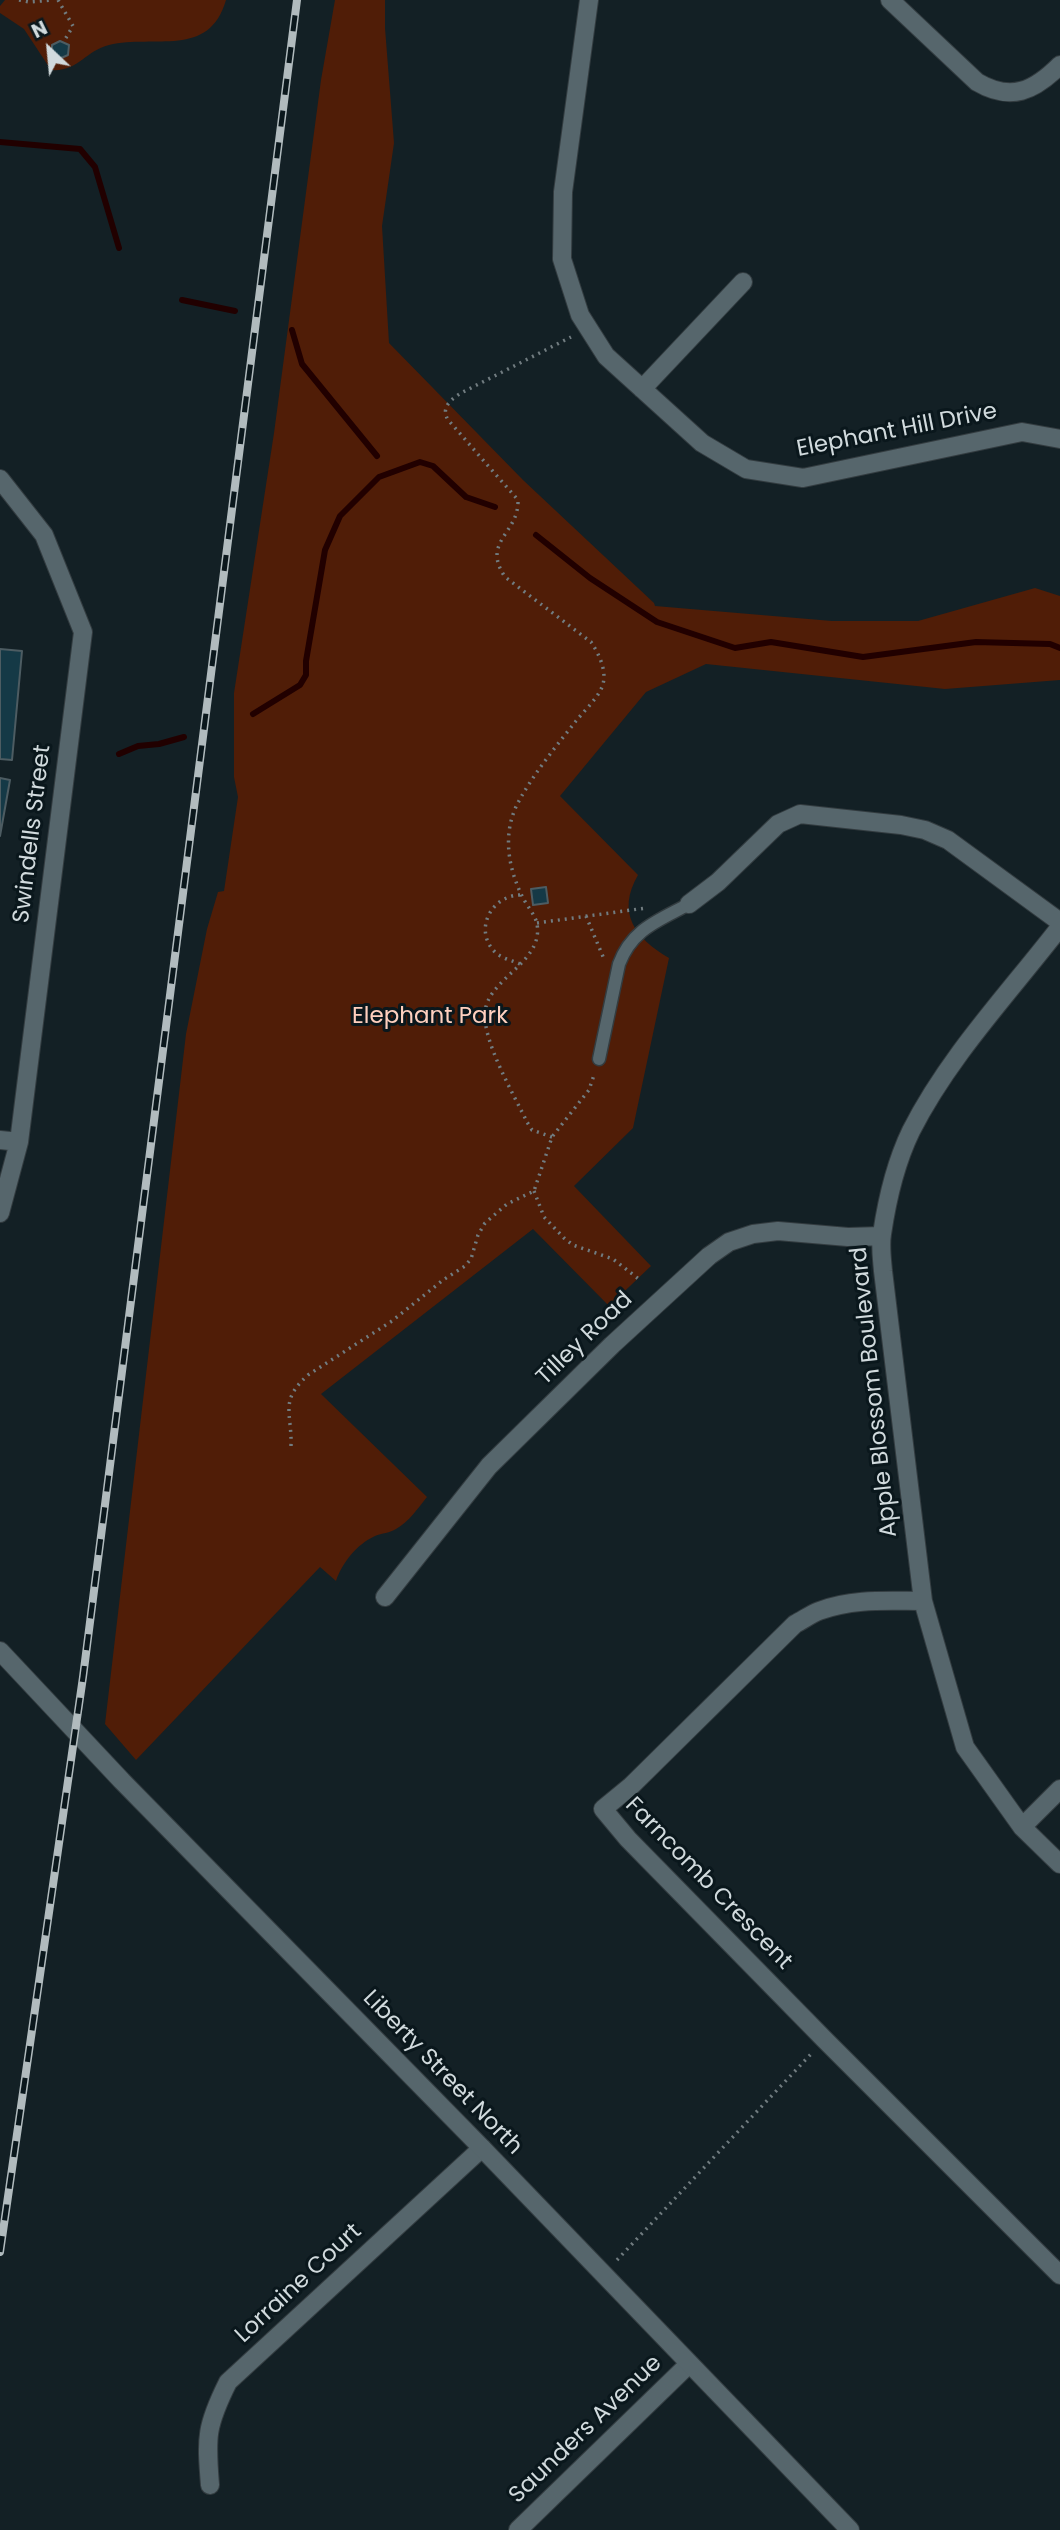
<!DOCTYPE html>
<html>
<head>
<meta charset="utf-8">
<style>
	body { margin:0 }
	#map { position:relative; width:1060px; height:2530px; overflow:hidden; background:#132025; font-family:Poppins,sans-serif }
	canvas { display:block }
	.north { position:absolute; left:14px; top:14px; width:70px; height:70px; -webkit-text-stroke:5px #0a171c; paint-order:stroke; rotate:334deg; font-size:19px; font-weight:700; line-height:28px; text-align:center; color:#d1dadd }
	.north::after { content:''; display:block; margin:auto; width:24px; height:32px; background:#d1dadd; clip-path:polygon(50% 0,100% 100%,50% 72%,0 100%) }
</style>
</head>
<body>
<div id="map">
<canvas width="1060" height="2530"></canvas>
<div class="north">N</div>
</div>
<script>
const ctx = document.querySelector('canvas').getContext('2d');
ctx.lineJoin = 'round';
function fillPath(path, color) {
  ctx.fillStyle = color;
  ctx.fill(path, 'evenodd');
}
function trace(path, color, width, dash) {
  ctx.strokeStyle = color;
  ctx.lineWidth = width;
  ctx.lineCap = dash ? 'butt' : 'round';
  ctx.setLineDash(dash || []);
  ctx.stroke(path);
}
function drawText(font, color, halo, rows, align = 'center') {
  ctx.font = font + ' Poppins,sans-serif';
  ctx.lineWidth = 6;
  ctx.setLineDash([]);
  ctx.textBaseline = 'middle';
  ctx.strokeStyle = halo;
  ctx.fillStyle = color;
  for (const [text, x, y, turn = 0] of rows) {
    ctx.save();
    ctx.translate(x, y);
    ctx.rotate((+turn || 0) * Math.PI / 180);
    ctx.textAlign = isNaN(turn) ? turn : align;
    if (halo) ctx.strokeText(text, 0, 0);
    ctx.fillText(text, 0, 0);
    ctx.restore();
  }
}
fillPath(new Path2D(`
	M5 0H226C209 59 155 34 109 45 85 51 78 72 51 70L24 29 0 13V6Z
	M335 0H385V28L394 143 382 226 389 343 523 480 654 603 655 606 832 621H918L1035 588 1060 596V680L945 689 706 664 646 692 560 796 638 875C616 913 635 938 669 958L633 1128 574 1186 651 1266 609 1306 533 1229 321 1394 427 1497C418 1508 409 1522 396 1529 390 1533 382 1533 375 1536 357 1544 342 1563 336 1581L320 1567 136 1760 105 1724 186 1034 207 929 218 892 224 891 238 797 234 777V693L274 433 321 80Z`), '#501d07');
trace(new Path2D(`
	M0 142 80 149 95 167 119 248
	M182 300 235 311
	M292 330 302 364 377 456
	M536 535 590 578 657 622 735 648 771 642 863 657 976 642 1050 644 1060 648
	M253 714 300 685 306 675V661L325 550 340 516 379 477 420 462 433 466 466 497 495 507
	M119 754 138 746 159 744 184 737`), '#210000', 6);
const building = new Path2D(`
	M60 41 69 45 68 55 59 59 52 55V45Z
	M0 649 22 651 12 760 0 759Z
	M0 778 10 780 0 836Z
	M546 887 548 903 533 905 531 889Z`);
fillPath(building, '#153946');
trace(building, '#4d5c62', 2);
const lane = new Path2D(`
	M599 1059 619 964C632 929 658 921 689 904`);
const street = new Path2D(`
	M589 0 563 192 562 259 580 315 606 356 702 443 746 469 803 478 1022 432 1060 439
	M890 0 977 82C1011 102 1034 91 1060 65
	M642 389 743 282
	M0 479 44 535 83 632 19 1142 0 1213
	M689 904 718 882 778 824 800 814 901 825 925 830 948 840 1060 922
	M1060 927C1009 993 949 1056 911 1131 896 1162 887 1200 882 1234 880 1246 882 1259 883 1271L923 1601 965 1747 1022 1827 1060 1864
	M0 1140 19 1142
	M385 1597 489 1466 612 1345 709 1256 729 1242 753 1234 778 1231 848 1237 881 1236
	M923 1601C889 1601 852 1598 819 1611 811 1614 803 1620 795 1624L631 1786 603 1809 628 1839 825 2040 1060 2275
	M1022 1827 1060 1789
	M210 2485C206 2437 206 2426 228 2382L482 2148
	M518 2530 688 2365`);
const secondary = new Path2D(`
	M0 1651 122 1781 482 2148 850 2530`);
trace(lane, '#333c40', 15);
trace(street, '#333c40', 20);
trace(secondary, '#333c40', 20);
trace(new Path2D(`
	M19 0 29 2 53 0
	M58 0 73 26 64 41
	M586 916 604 959
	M537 923 646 908
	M520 964C511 960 500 958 494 951 473 928 493 894 522 895
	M552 1137 532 1130 527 1122C514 1095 483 1042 485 1013 487 978 544 963 537 924 535 914 526 905 522 896 507 865 502 830 520 799 535 772 557 745 576 721 584 711 597 699 602 687 608 672 599 654 591 642L505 577C481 541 519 534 518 500L449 421C439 408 452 398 463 392L571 337
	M534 1191 544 1217 564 1238 573 1245 613 1259 640 1280
	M291 1446C292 1412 279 1401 308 1375L392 1321 443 1280 465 1266 471 1259 478 1235 485 1223 507 1204 534 1191 552 1137 589 1090 594 1075
	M617 2260 811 2054`), '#717c80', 3.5, [2, 5]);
trace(lane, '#56666c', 12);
trace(street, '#56666c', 18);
trace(secondary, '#56666c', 18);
const rail = new Path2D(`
	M0 2252 83 1677 297 0`);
trace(rail, '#b1bbbe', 8);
trace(rail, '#0a171c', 5, [16]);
drawText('23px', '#d1dadd', '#0a171c', [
	["Elephant Hill Drive",897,431,-11],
	["Swindells Street",33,834,-83],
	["Tilley Road",585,1339,-44],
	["Apple Blossom Boulevard",875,1392,-96],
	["Farncomb Crescent",708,1884,46],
	["Liberty Street North",442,2073,46],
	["Lorraine Court",299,2284,-43],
	["Saunders Avenue",586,2430,-44]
]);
drawText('23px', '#ffd0be', '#0a171c', [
	["Elephant Park",430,1017]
]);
</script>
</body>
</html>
